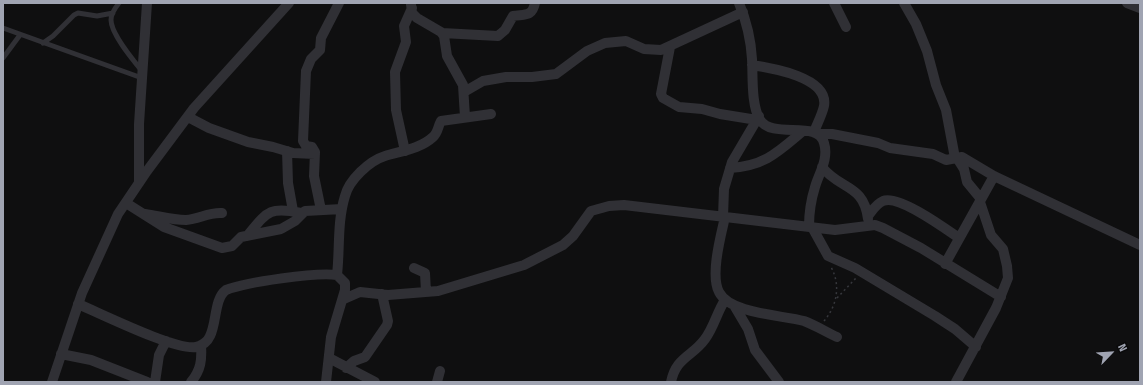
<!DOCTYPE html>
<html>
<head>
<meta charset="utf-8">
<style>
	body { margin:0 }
	#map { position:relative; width:1143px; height:385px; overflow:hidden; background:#0f0f10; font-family:"Fira Sans Condensed",sans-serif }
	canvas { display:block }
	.frame { position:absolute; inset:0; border:4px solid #a0a4b2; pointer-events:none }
	.north { position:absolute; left:1091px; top:333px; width:40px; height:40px; -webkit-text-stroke:3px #0a0a0b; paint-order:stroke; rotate:65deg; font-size:11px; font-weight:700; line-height:16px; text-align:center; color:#a0a4b2 }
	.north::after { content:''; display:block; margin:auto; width:14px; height:18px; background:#a0a4b2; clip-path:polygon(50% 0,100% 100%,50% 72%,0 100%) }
</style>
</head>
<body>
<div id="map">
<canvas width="1143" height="385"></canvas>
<div class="frame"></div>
<div class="north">N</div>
</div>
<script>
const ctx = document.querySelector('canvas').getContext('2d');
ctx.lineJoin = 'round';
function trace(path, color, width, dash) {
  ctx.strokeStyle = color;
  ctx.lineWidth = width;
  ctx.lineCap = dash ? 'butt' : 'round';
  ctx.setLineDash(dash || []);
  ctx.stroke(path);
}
trace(new Path2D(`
	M837 298 856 278
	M824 321C837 306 841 285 831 267`), '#36373c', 1.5, [2, 3]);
trace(new Path2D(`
	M119 3C115 8 111 14 111 20 111 34 133 60 142 71
	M3 28 142 78
	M43 43 53 36 74 15 78 13 97 16 113 13
	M3 58 20 35`), '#303035', 5);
trace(new Path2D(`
	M739 3C746 20 751 41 752 59 753 76 751 105 760 120 773 140 818 119 824 143 829 159 819 173 815 187 811 200 809 213 809 226
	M834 3 846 27
	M904 3 916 24 927 51 936 85 946 110 955 158
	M1127 3 1140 8
	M411 4 412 13 417 18 441 32 444 36 447 56 463 85 465 117
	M442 33 498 36 505 30 513 16C525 14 532 17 535 3
	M670 47 661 94 663 98 679 107 702 109 720 114 757 120
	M752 65C771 68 829 77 824 106 822 115 817 124 814 132
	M464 92 483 81 506 77H532L556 74 587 51 605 43 626 41 644 49 661 50 743 12
	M188 117 209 128 248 142 273 147 293 153 315 154
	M818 134H832L878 143 890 148 933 154 946 160 962 157 994 176 1140 245
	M287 151 288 183 293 211
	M405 151 396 110 395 72 406 42 404 26 412 8
	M957 158 964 169 967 182 981 199
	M822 167C840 190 864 184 868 219
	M730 168C765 166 778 152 803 131
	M139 183V124L147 3
	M126 203 164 227 222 248 232 246 241 237 281 229 295 221 305 211 342 209
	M321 210 314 176 315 152 312 147 306 146 303 141 306 71 311 59 320 50 321 38 339 3
	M145 214C159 216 172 220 186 220 199 219 209 212 222 213
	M868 216C872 211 876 204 883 201 898 194 946 229 959 238
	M723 217 724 189 732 162 759 116
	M725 217C721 235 710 275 719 292 730 314 782 315 804 321 815 325 826 332 837 337
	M812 227 828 256 855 268 935 316 955 329 976 347
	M247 236C267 212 269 206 301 213
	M945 264 994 176
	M414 268 425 273 426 292
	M337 275C340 249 337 222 345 196 349 180 369 161 385 156 401 151 420 149 433 137 438 133 438 126 441 121L491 114
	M344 299 360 292 388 295 438 291 524 265 563 245 573 236 591 211 609 206 624 205 835 230 875 225 883 228 921 248 1001 297
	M78 304C100 313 176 351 196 347 202 346 208 341 210 336 217 322 214 299 226 290 247 282 316 272 337 275L345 283V290L331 337 326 382
	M735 307 748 329 755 350 779 382
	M61 354 91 360 147 382
	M329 358 375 382
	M346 368 354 361 365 357 387 325 388 321 382 294
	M52 382 82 293 118 214 147 171 194 108 289 3
	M155 382 159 355 166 341
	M191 382C201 370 202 360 201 345
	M437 382 440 371
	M671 382C676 357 692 357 705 339 714 327 717 312 725 300
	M956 382 996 308 1008 278 1007 266 1003 249 991 235 980 202`), '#303035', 10);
</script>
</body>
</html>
